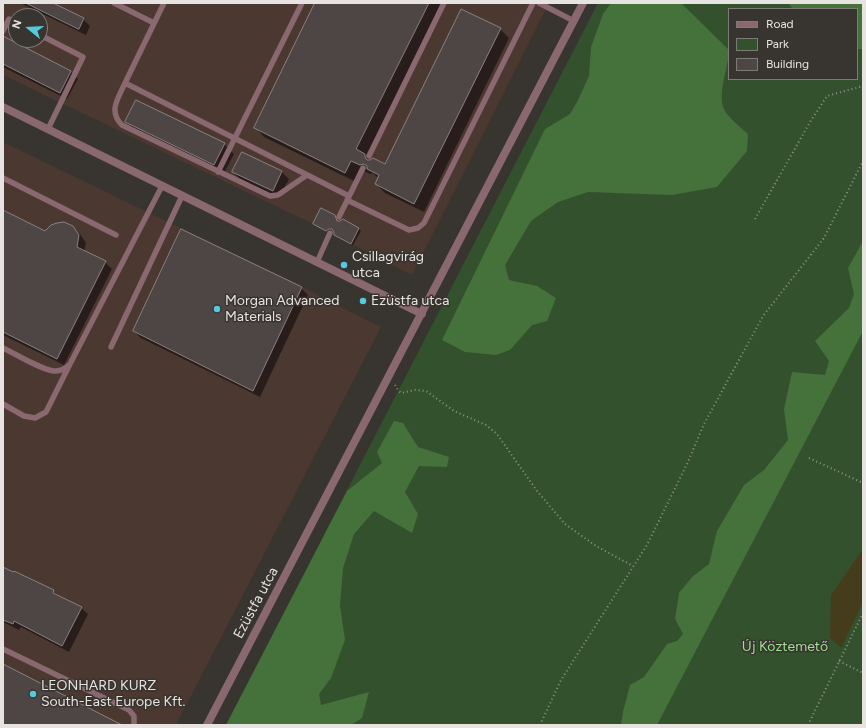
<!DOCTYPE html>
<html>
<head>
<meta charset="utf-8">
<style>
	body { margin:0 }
	#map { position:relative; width:866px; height:728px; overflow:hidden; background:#38342f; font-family:Figtree,sans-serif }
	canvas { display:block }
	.frame { position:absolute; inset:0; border:4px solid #e6e3e0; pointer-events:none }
	.legend { position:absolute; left:728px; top:8px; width:130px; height:72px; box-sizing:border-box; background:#38342f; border:1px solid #7e7a76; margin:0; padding:5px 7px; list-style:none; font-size:12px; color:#e6e3e0 }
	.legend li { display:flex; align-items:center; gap:8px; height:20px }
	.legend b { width:20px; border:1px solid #7e7a76 }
	.north { position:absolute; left:8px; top:8px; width:40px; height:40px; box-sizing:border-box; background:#38342f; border:1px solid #7e7a76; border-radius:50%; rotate:288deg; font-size:11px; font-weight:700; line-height:16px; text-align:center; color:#e6e3e0 }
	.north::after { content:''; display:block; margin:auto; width:14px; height:18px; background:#55cadf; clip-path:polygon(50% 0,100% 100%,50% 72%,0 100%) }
</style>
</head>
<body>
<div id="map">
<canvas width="866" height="728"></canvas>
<div class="frame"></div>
<ul class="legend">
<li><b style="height:5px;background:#896870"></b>Road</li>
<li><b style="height:11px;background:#33512d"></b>Park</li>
<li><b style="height:11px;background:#4e4645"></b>Building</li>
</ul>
<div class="north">N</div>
</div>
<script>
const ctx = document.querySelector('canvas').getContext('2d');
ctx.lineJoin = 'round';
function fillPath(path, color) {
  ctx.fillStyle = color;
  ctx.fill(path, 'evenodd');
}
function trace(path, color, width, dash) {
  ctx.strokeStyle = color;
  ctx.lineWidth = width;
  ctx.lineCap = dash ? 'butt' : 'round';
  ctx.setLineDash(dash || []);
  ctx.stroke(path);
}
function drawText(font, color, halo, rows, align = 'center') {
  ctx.font = font + ' Figtree,sans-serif';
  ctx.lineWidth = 3;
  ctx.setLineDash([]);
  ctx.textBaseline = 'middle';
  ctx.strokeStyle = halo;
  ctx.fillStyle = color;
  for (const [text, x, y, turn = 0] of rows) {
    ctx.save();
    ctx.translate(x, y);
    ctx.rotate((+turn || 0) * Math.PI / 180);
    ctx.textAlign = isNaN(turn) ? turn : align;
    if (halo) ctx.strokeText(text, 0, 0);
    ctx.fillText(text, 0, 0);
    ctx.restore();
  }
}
fillPath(new Path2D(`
	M3 3H549L412 275 313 224 3 75ZM16 16H40V40H16Z
	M3 142 302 287 381 327 176 725H3Z`), '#4b3831');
fillPath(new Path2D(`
	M598 3H863V725H226ZM729 9H857V79H729Z`), '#33512d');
fillPath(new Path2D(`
	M611 3H681L729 50C729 69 714 98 727 114 733 121 741 128 748 134L747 151 717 187 672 195 588 192 558 202 531 221 505 265 509 280 537 286 556 298 547 321 532 325 510 350 496 355 465 352 442 340 545 129 570 114 577 102 589 76 591 47 603 14Z
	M788 3H863V49H857V9H793Z
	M863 241V331L657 725H621L623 712 630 685 644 677 667 644 677 641 683 634 675 619 679 593 692 577 709 564 717 531 744 485 764 470 788 440 784 409 792 372 825 375 829 361 815 341 849 308 854 294 848 268Z
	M394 421 403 423 418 447 449 457 447 467 419 466 405 492 418 514 412 533 374 511 354 534 343 568 340 606 345 640 331 678 319 694 321 705 369 692 362 718 351 725H226L347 491 382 463 377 452Z`), '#45713b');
fillPath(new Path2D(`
	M863 549V602L841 648 830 638 831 595Z`), '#453c1c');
fillPath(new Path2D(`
	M20 3H50L83 19 90 26 86 35Z
	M317 3H443L366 157 371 161 385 165 500 29 509 38 424 212 385 193 376 184 378 178 373 173 370 174 360 169 354 181 264 137 255 127Z
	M5 38 71 72 78 79 67 99 3 67V42Z
	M127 122 224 144 234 154 224 173 136 131Z
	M242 153 282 172 289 179 279 198 240 179 233 172Z
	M3 209 13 216 46 232 73 227 80 234 86 243 84 251 105 262 112 269 64 365 3 335Z
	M334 216 338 222 359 229 361 231 353 245 337 237 335 235 334 231 332 230 329 232 314 224Z
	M301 288 308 295 260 397 141 338 134 331Z
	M3 568 53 591 59 597 81 608 88 614 69 652 21 627 19 630 3 622Z`), '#0007');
const building = new Path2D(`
	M26 3H53L84 18 79 29Z
	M315 3H429L356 149 365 154V157L367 160H370L373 158 385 164 461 9 501 28 414 204 375 184 379 175 367 169V166L364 164 360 165 351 161 345 173 254 128Z
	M3 36 71 71 60 93 3 64Z
	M136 100 225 143 214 165 125 122Z
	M242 152 282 171 273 191 232 172Z
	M321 208 335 215 337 221H340L343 219 359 228 351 244 334 235V232L332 229H329L326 231 313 224Z
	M3 210 45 231 51 225 57 223 64 222 73 226 79 235 77 247 106 261 57 359 3 332Z
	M181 229 302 287 253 391 133 331Z
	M3 567 13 572 14 571 54 590 53 593 82 607 62 646 14 621 13 624 3 620Z
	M3 664 122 725H3Z`);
fillPath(building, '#4e4645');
trace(building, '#89807f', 1);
trace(new Path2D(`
	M755 219 810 122 827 96 863 86
	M395 385 398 390 401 393 415 390 426 391 454 411 486 425 497 434 537 491 565 524 596 546 633 566
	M809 458 863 483
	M839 661 863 673
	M540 725 561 680 647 545 687 464 704 424 763 316 824 238 863 161
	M808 725 863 613`), '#96938f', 2, [1, 3]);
trace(new Path2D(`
	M114 3 154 23
	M164 3 125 83 349 196
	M539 3 574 21
	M3 31 9 19 16 22
	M40 35 83 57 48 129
	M125 83C118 99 108 111 122 125L270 196 278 195 307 175
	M369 156 444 3
	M218 172 302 3
	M3 178 116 235
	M347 200 409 230 418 228 424 223 533 3
	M339 217 363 168
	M317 262 330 233
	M111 347 182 196
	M3 348C14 353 45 372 56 371 62 371 66 368 70 364L162 186
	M3 404 24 416 35 418 46 412 69 366
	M3 649 129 710 134 716V725`), '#896870', 5.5);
trace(new Path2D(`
	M3 107 422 314
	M207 725 583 3`), '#896870', 8);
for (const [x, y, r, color] of [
	[344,265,4,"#55cadf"],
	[363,301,4,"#55cadf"],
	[217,309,4,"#55cadf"],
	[33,694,4,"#55cadf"]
]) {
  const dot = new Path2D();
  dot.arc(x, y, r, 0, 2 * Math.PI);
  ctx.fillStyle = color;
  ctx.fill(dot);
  trace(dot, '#38342f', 1.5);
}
drawText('14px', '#e6e3e0', '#38342f', [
	["Csillagvirág",352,257],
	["utca",352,273],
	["Morgan Advanced",225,301],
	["Materials",225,317],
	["Ezüstfa utca",371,301],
	["LEONHARD KURZ",41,686],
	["South-East Europe Kft.",41,702]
], 'left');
drawText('14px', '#e6e3e0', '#38342f', [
	["Ezüstfa utca",256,603,-62]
]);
drawText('14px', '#9fe091', '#38342f', [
	["Új Köztemető",785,647]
]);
</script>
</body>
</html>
